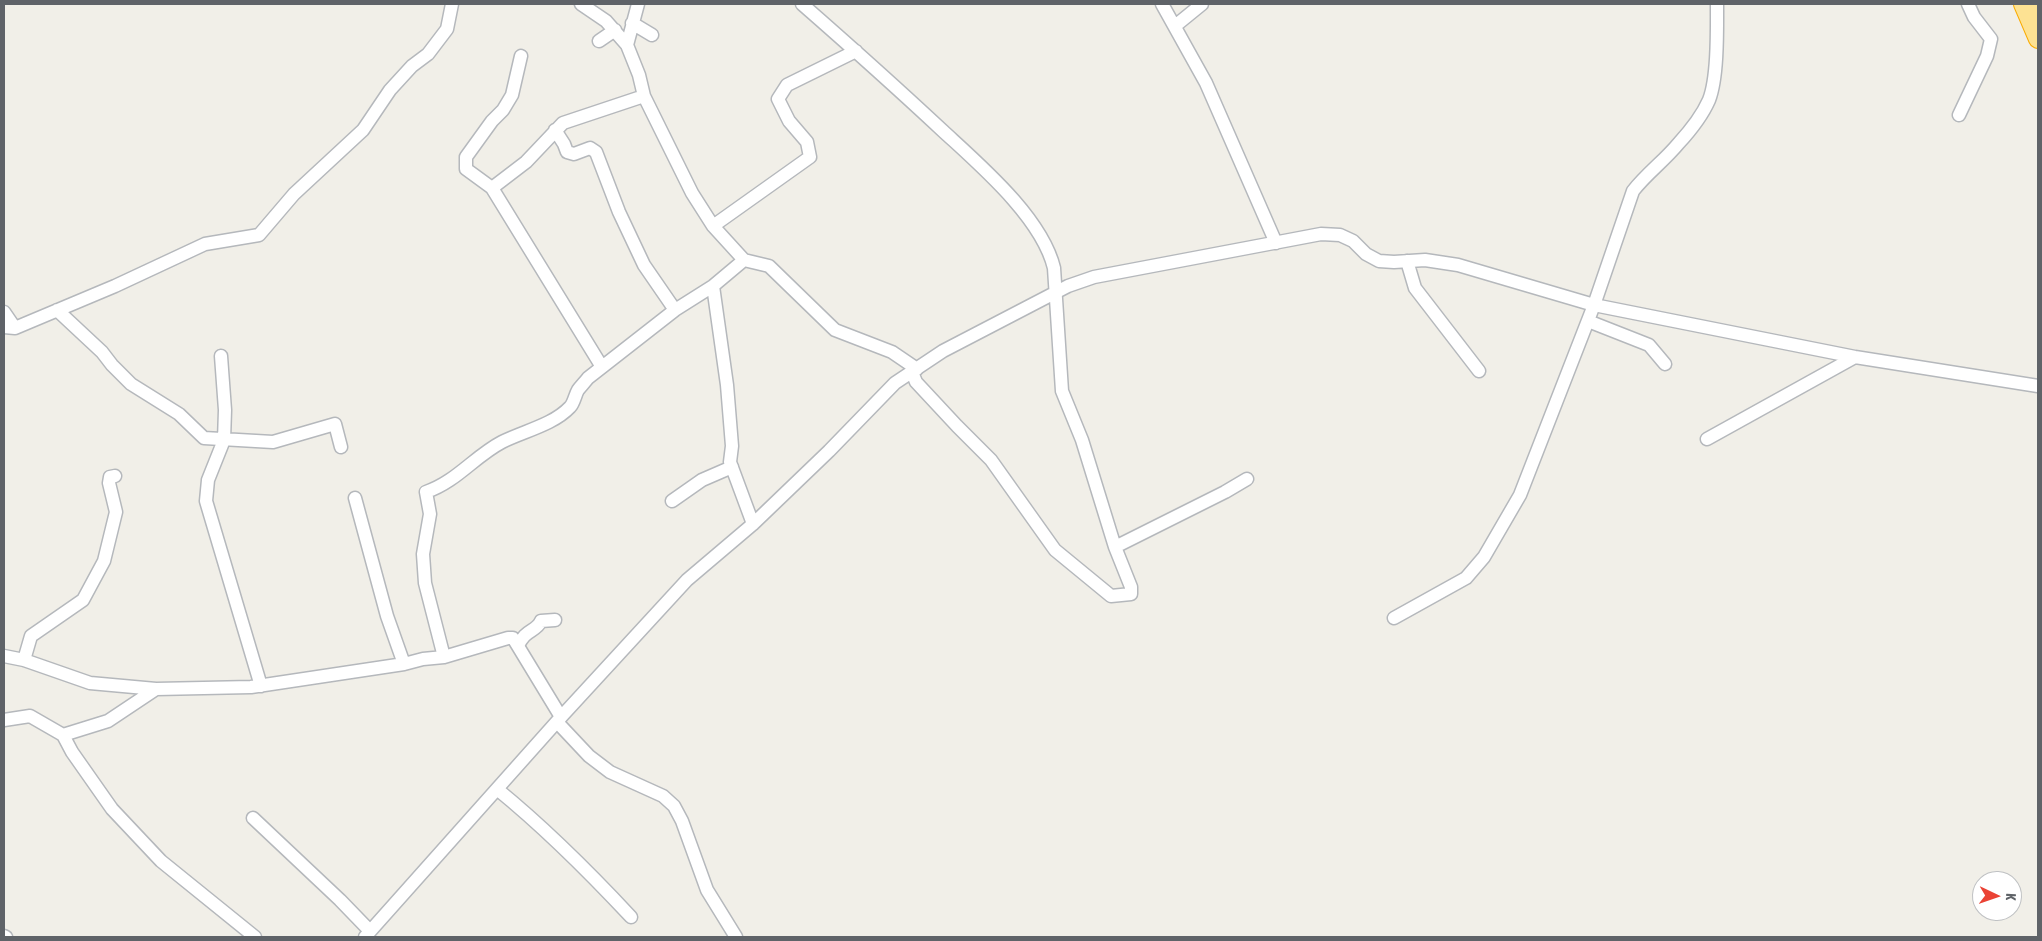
<!DOCTYPE html>
<html>
<head>
<meta charset="utf-8">
<style>
	body { margin:0 }
	#map { position:relative; width:2042px; height:941px; overflow:hidden; background:#f1efe8; font-family:"Asap Condensed",sans-serif }
	canvas { display:block }
	.frame { position:absolute; inset:0; border:5px solid #5f6368; pointer-events:none }
	.north { position:absolute; left:1972px; top:871px; width:50px; height:50px; box-sizing:border-box; background:#fff; border:1px solid #bfc1c3; border-radius:50%; rotate:93deg; font-size:14px; font-weight:700; line-height:20px; text-align:center; color:#5f6368 }
	.north::after { content:''; display:block; margin:auto; width:18px; height:22px; background:#ea4335; clip-path:polygon(50% 0,100% 100%,50% 72%,0 100%) }
</style>
</head>
<body>
<div id="map">
<canvas width="2042" height="941"></canvas>
<div class="frame"></div>
<div class="north">K</div>
</div>
<script>
const ctx = document.querySelector('canvas').getContext('2d');
ctx.lineJoin = 'round';
function trace(path, color, width, dash) {
  ctx.strokeStyle = color;
  ctx.lineWidth = width;
  ctx.lineCap = dash ? 'butt' : 'round';
  ctx.setLineDash(dash || []);
  ctx.stroke(path);
}
const minor = new Path2D(`
	M581 4 606 21 627 45 639 75 644 96 692 193 713 226 744 260 769 266 835 330 892 352 917 369
	M802 4C850 46 897 88 943 131 981 166 1042 218 1054 268L1062 391 1082 440 1115 547 1225 492 1247 479
	M1162 4 1206 83 1276 243
	M632 23 652 35
	M1175 26 1202 4
	M599 41 615 30
	M627 45 638 4
	M521 56 512 95 503 110 492 121 466 157V169L492 188 602 367
	M1959 115 1987 56 1991 39 1974 17 1968 4
	M555 130 564 144 567 152 574 154 590 148 596 152 619 212 644 265 675 310
	M492 188 526 162 563 123 644 96
	M713 226 810 157 807 142 789 121 778 99 787 85 856 51
	M1407 261 1415 288 1479 371
	M713 286 727 385 732 446 730 462 753 524
	M57 310 102 352 112 365 131 384 179 414 204 438 273 442 335 424 341 447
	M4 312 15 328
	M1588 321 1649 345 1665 364
	M4 327 15 328 115 286 205 244 259 235 294 194 363 130 390 90 412 66 428 54 447 29 452 4
	M221 356 225 410 224 440 208 480 206 501 261 686
	M912 372 916 382 957 426 991 460 1055 550 1111 596 1131 594V587L1115 547
	M1707 439 1855 357
	M355 498 387 616 404 664
	M672 501 702 480 732 467
	M1394 618 1466 578 1484 557 1520 495 1594 305 1633 191C1646 174 1664 161 1678 144 1690 131 1702 116 1709 100 1718 77 1717 29 1717 4
	M518 646C525 629 536 632 541 621L555 620
	M4 656 24 660 90 683 156 689
	M444 657 425 583 423 554 430 514 426 492C456 482 475 456 502 442 524 431 553 425 570 407 574 403 575 395 578 390 581 386 585 382 588 378L675 310 713 286 744 260
	M24 660 31 636 83 600 104 561 116 512 109 483 110 477 115 476
	M4 720 30 716 63 735 72 752 112 809 161 861 255 937
	M557 722 589 756 610 772 663 796 674 806 682 821 707 890 736 937
	M63 735 108 721 156 689 251 687 404 664 423 659 444 657 508 638H513L561 717
	M497 789C545 828 589 872 631 917
	M253 818 340 900 370 931
	M4 936 6 937
	M365 937 561 717 687 580 753 524 829 451 895 383 943 351 1068 286 1094 277 1321 234 1340 235 1353 241 1366 254 1379 261 1394 262 1425 260 1458 265 1594 305 1855 357 2038 386`);
const highway = new Path2D(`
	M2023 4 2038 39
	M2037 4 2038 7`);
trace(minor, '#b5b8bc', 15);
trace(highway, '#f9ab00', 20);
trace(minor, '#fff', 12);
trace(highway, '#fde293', 18);
</script>
</body>
</html>
